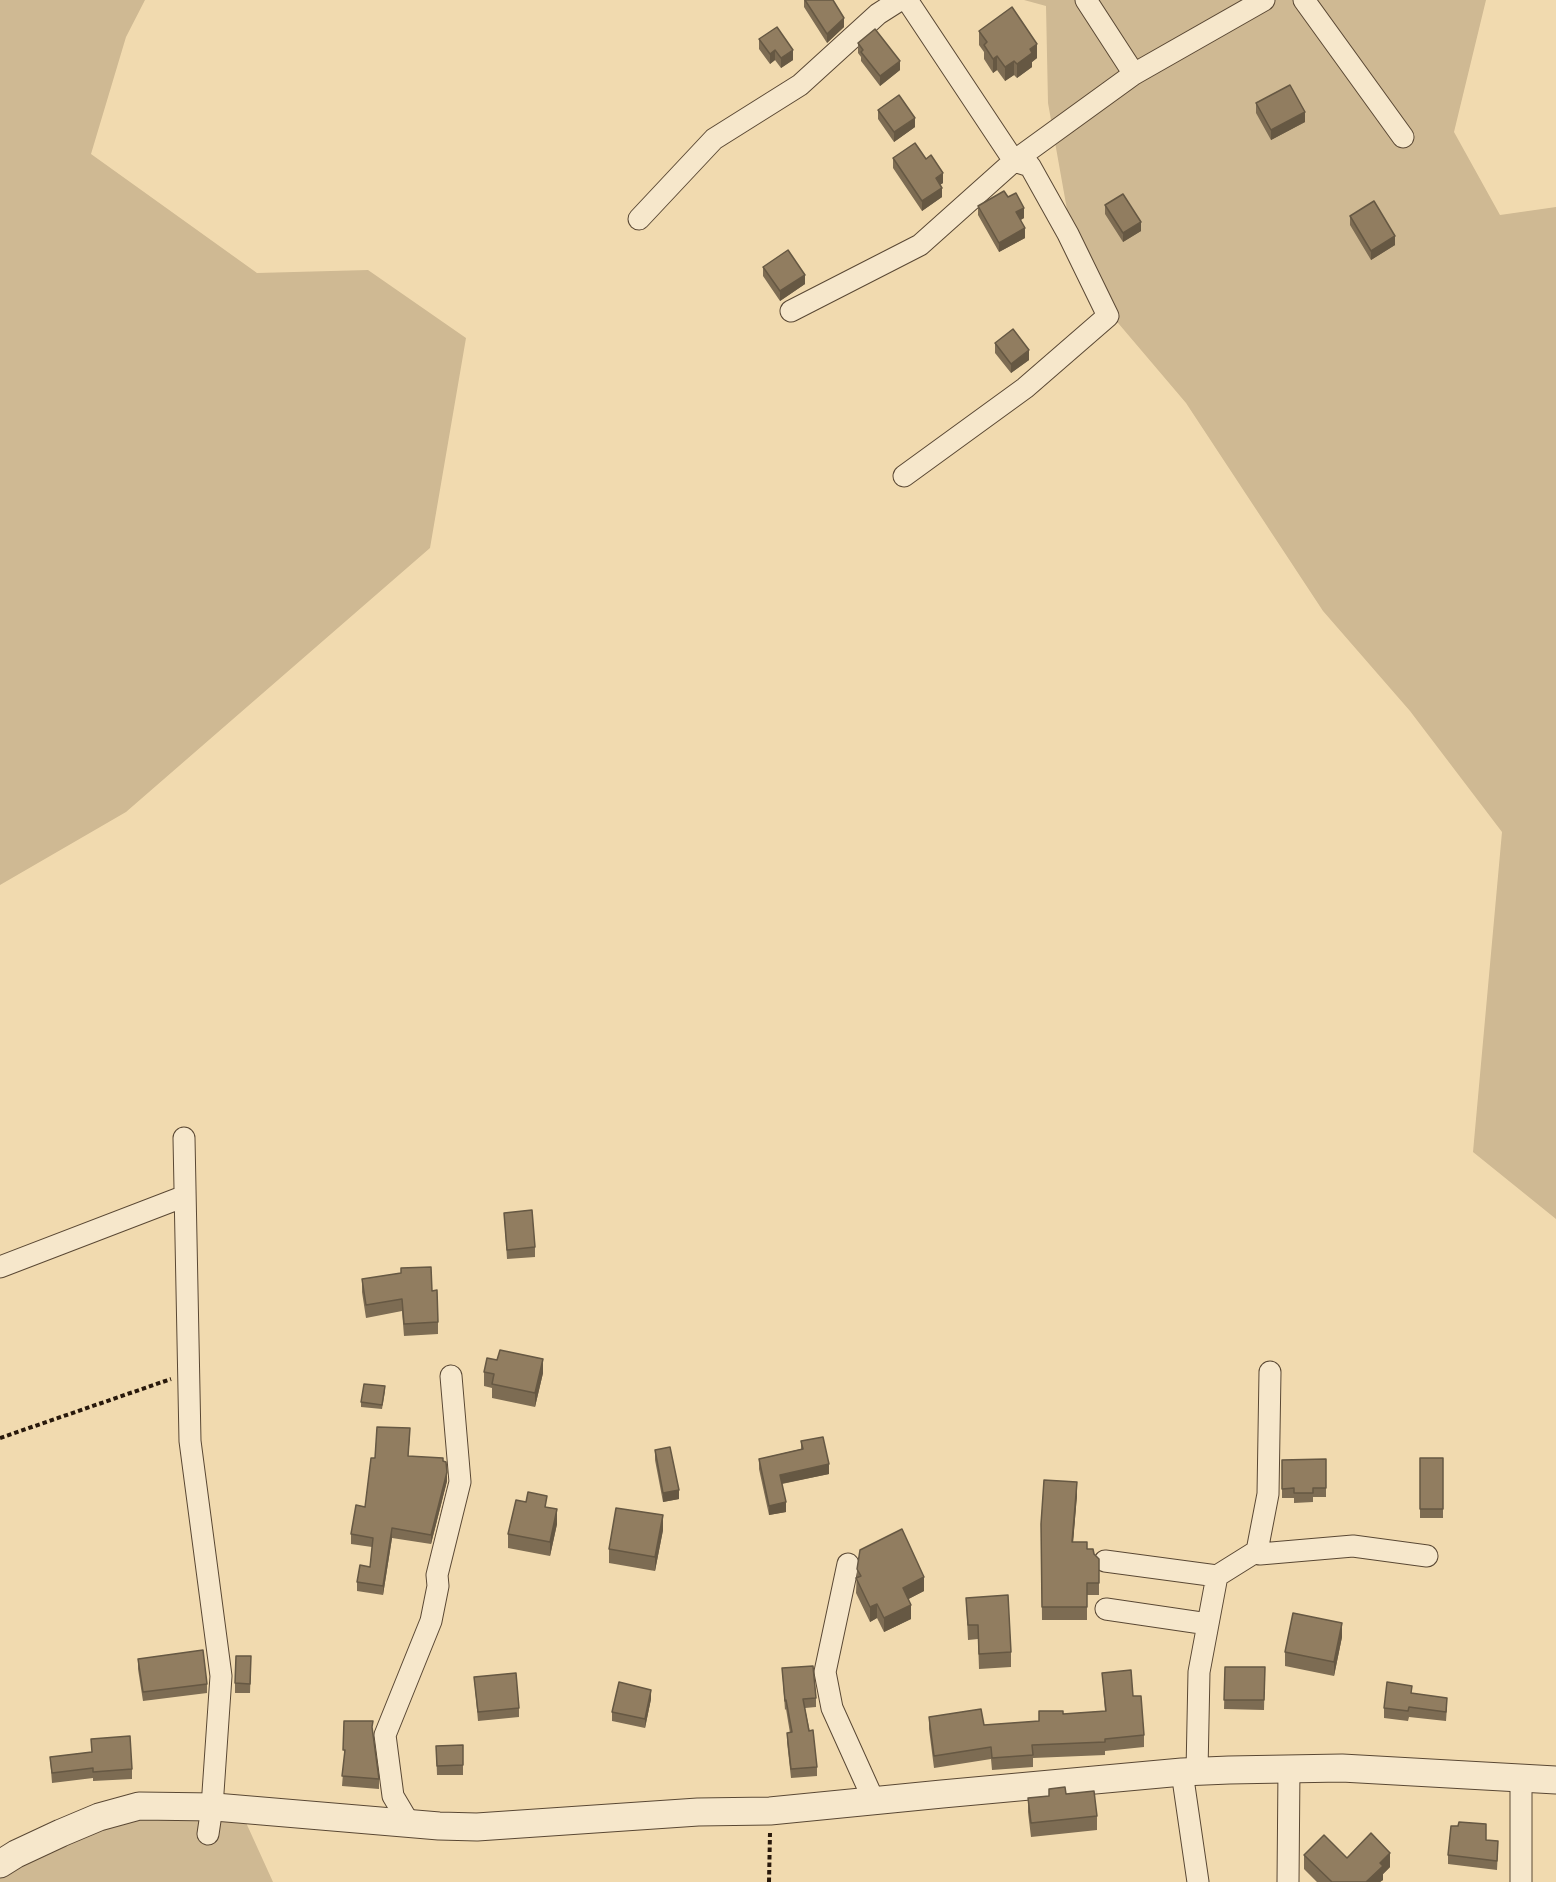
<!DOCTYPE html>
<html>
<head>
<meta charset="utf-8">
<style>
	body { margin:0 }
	canvas { display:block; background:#f1daaf }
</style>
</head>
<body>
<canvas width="1556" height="1882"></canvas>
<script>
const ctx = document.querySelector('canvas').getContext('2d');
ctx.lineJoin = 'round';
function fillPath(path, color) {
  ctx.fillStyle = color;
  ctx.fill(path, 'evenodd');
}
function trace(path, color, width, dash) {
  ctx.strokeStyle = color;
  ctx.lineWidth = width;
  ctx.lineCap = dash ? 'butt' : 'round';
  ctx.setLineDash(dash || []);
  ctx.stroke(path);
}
fillPath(new Path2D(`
	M0 0H145L126 37 91 154 257 273 368 270 466 338 430 548 126 812 0 885Z
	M1024 0H1486L1454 132 1500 215 1556 207V1219L1473 1152 1502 832 1410 711 1323 611 1186 403 1079 277 1048 103 1046 6Z
	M238 1805 273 1882H0V1862L76 1821Z`), '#cfb993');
const minor = new Path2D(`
	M1086 0 1134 74
	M1304 0 1403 137
	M639 219 714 139 800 85 878 14 900 0
	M791 311 920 245 1014 161 1134 74 1264 0
	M904 476 1025 388 1108 316 1068 234 1030 166 1014 161 907 0
	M184 1138 190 1441 221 1676 212 1807 208 1834
	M0 1267 185 1196
	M1257 1551 1268 1494 1270 1372
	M1105 1561 1217 1576 1199 1672 1197 1771
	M848 1564 825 1672 832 1708 874 1801
	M1217 1576 1257 1551 1260 1554 1353 1546 1427 1556
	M1106 1609 1208 1624
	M1182 1772 1198 1882
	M1521 1778V1882
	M409 1823 393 1796 385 1735 431 1621 438 1586 437 1575 460 1482 451 1376
	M1288 1882 1289 1769`);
const tertiary = new Path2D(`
	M0 1864 16 1854 61 1833 99 1817 139 1806 215 1807 439 1826 477 1827 698 1812 770 1811 942 1794 1182 1772 1229 1770 1342 1768 1556 1780`);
trace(minor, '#5a4834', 23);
trace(tertiary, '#5a4834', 29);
trace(new Path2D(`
	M0 1438 171 1379
	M769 1882 770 1833`), '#28180b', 4, [4.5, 3]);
trace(minor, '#f6e7cb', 21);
trace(tertiary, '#f6e7cb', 27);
fillPath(new Path2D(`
	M804 0H833L844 27 827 43 804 7Z
	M979 31 1037 58 1032 62V67L1017 78 1014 75 1005 81 997 70 993 73 984 59V52L979 45Z
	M759 39 793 60 781 68 775 60 770 64 759 49Z
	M858 43 900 70 880 86 861 61V57L858 53Z
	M1256 103 1305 122 1271 140 1256 113Z
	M878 110 915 127 894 142 878 119Z
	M893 158 926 159 943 183 940 185 942 197 922 211 893 168Z
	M1008 197 1024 218 1021 220 1025 238 999 252 978 215V206Z
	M1105 205 1141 231 1123 242 1105 214Z
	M1350 216 1395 245 1371 260 1350 225Z
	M763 267 805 284 780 301 763 276Z
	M995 343 1029 360 1011 373 995 353Z
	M504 1213 535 1247V1257L507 1259Z
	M362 1279 432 1291 438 1322V1334L404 1336 402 1311 366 1318 362 1292Z
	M484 1372 543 1373 535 1407 492 1398V1388L484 1386Z
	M385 1391 382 1409 361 1407V1402Z
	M410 1437 408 1456 443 1461 447 1481 431 1544 392 1538 383 1595 357 1591V1582L370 1567 372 1547 351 1544V1534L365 1507 375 1458Z
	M801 1441 829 1474 782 1484 786 1512 769 1515 759 1469V1459L801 1449Z
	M655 1450 679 1499 663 1502 655 1460Z
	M1420 1458H1443V1518H1420Z
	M1326 1459V1497H1313V1502L1294 1503V1498H1282V1460Z
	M1077 1495 1073 1542 1087 1549 1099 1559V1595H1087V1620H1042L1041 1524Z
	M547 1507 557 1524 550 1556 508 1548V1534Z
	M663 1530 655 1571 609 1563V1549Z
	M857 1569 924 1591 908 1599 911 1619 884 1632 877 1618 870 1622 856 1593Z
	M966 1598 1011 1652V1667L979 1669 978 1639 968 1640Z
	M1342 1637 1334 1676 1285 1666V1652Z
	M138 1659 207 1684V1693L143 1701 138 1669Z
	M251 1666 250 1693H235V1683Z
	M1225 1667H1265L1264 1710 1224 1709Z
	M782 1668 816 1698V1707L805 1708 817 1767V1776L791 1778 787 1742V1733H790L786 1709 785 1710Z
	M1102 1673 1133 1696 1144 1735V1747L1105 1751V1755L1033 1758V1767L992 1770 991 1759 934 1768 929 1729V1717L984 1725 1039 1721 1063 1714 1105 1711Z
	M474 1677 519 1708V1717L478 1721Z
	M1412 1693 1447 1707 1446 1721 1409 1717 1408 1721 1384 1718V1708Z
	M651 1699 645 1728 612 1721V1712Z
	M344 1721 373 1732 379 1779V1789L342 1786 344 1760Z
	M463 1745V1775H437L436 1746Z
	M91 1752 132 1769V1779L93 1781V1778L52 1783 50 1757Z
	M1066 1794 1097 1816V1830L1031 1837 1028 1812V1798Z
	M1486 1840 1498 1849 1497 1870 1448 1864V1855Z
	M1304 1855 1347 1858 1390 1867 1383 1874V1880L1380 1882H1317L1304 1869Z`), '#7d6c53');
fillPath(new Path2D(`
	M844 18V27L827 43V34Z
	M1037 44V58L1032 62V67L1017 78V64L1030 49Z
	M775 50V60L770 64V54Z
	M793 50V60L781 68V58Z
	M997 56V70L993 73V59Z
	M900 61V70L880 86V76Z
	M1014 61V75L1005 81V67Z
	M1305 112V122L1271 140V130Z
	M915 118V127L894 142V132Z
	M943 173V183L936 187V178Z
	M942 188V197L922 211V201Z
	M1024 208V218L1016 222V212Z
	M1141 222V231L1123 242V233Z
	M1025 228V238L999 252V243Z
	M1395 236V245L1371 260V251Z
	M805 275V284L780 301V291Z
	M1029 350V360L1011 373V364Z
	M543 1359V1373L535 1407V1393Z
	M829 1464V1474L780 1484V1475Z
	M447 1472V1481L431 1544V1535Z
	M1077 1482V1495L1072 1555V1542Z
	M679 1490V1499L663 1502V1493Z
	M786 1502V1512L769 1515V1506Z
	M557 1509V1524L550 1556V1542Z
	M663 1515V1530L655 1571V1557Z
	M392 1528V1538L383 1595V1586Z
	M924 1577V1591L903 1602V1588Z
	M877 1604V1618L870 1622V1607Z
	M911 1605V1619L884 1632V1618Z
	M1342 1623V1637L1334 1676V1662Z
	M651 1690V1699L645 1728V1719Z
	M1390 1853V1867L1383 1874V1880L1380 1882H1366L1380 1863Z`), '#665843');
const building = new Path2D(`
	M805 0H833L844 18 827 34Z
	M1012 7 1037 44 1030 49 1032 53 1017 64 1014 61 1005 67 997 56 993 59 984 45 987 42 979 31Z
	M777 27 793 50 781 58 775 50 770 54 759 39Z
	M875 29 900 61 880 76 861 52 863 50 858 43Z
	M1290 85 1305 112 1271 130 1256 103Z
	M899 95 915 118 894 132 878 110Z
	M915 143 926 159 931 155 943 173 936 178 942 188 922 201 893 158Z
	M1004 191 1008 197 1016 193 1024 208 1016 212 1025 228 999 243 978 206Z
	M1123 194 1141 222 1123 233 1105 205Z
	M1374 201 1395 236 1371 251 1350 216Z
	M788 250 805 275 780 291 763 267Z
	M1013 329 1029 350 1011 364 995 343Z
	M532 1210 535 1247 507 1250 504 1213Z
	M431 1267 432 1291 437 1290 438 1322 404 1324 402 1299 366 1305 362 1279 401 1273V1268Z
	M500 1350 543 1359 535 1393 492 1384 494 1374 484 1372 487 1358 497 1360Z
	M364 1384 385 1386 382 1405 361 1402Z
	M377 1427 410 1428 408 1456 443 1458V1461L446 1462 447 1472 431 1535 392 1528 383 1586 357 1582 360 1565 370 1567 373 1538 351 1534 356 1505 365 1507 371 1458H375Z
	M823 1437 829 1464 780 1475 786 1502 769 1506 759 1459 803 1449 801 1441Z
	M670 1447 679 1490 663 1493 655 1450Z
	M1420 1458H1443V1509H1420Z
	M1326 1459V1488H1313V1493H1294V1488L1282 1489V1460Z
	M1044 1480 1077 1482 1072 1542H1087V1549H1093L1094 1554 1099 1559V1583H1087V1607H1042L1041 1524Z
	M528 1492 547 1496 545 1507 557 1509 550 1542 508 1534 516 1500 526 1502Z
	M616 1508 663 1515 655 1557 609 1549Z
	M902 1529 924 1577 903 1588 911 1605 884 1618 877 1604 870 1607 856 1578 861 1576 857 1569 860 1550Z
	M1008 1595 1011 1652 979 1654 978 1625H968L966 1598Z
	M1293 1613 1342 1623 1334 1662 1285 1652Z
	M203 1650 207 1684 143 1692 138 1659Z
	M236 1656H251L250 1684 235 1683Z
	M813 1666 816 1698 803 1699 809 1731 813 1730 817 1767 791 1769 787 1733 792 1732 786 1700 785 1701 782 1668Z
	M1225 1667H1265L1264 1700H1224Z
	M1131 1670 1133 1696H1141L1144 1735 1105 1739V1742L1032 1745 1033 1755 992 1758 991 1747 934 1756 929 1717 981 1709 984 1725 1039 1721V1711H1063V1714L1106 1711 1102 1673Z
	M516 1673 519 1708 478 1712 474 1677Z
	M619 1682 651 1690 645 1719 612 1712Z
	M1387 1682 1412 1686 1411 1693 1447 1698 1446 1712 1409 1707 1408 1711 1384 1708Z
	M344 1721H373L372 1727 379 1779 342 1776 345 1750H343Z
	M130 1736 132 1769 93 1772V1768L52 1773 50 1757 92 1752 91 1739Z
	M463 1745V1765L437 1766 436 1746Z
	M1065 1787 1066 1794 1094 1791 1097 1816 1031 1823 1028 1798 1049 1796V1789Z
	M1459 1822 1486 1824V1840L1498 1841 1497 1861 1448 1855 1451 1826H1458Z
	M1371 1833 1390 1853 1380 1863 1383 1866 1366 1882H1332L1304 1855 1324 1835 1347 1858Z`);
fillPath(building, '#917d60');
trace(building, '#665843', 1.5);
</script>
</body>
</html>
